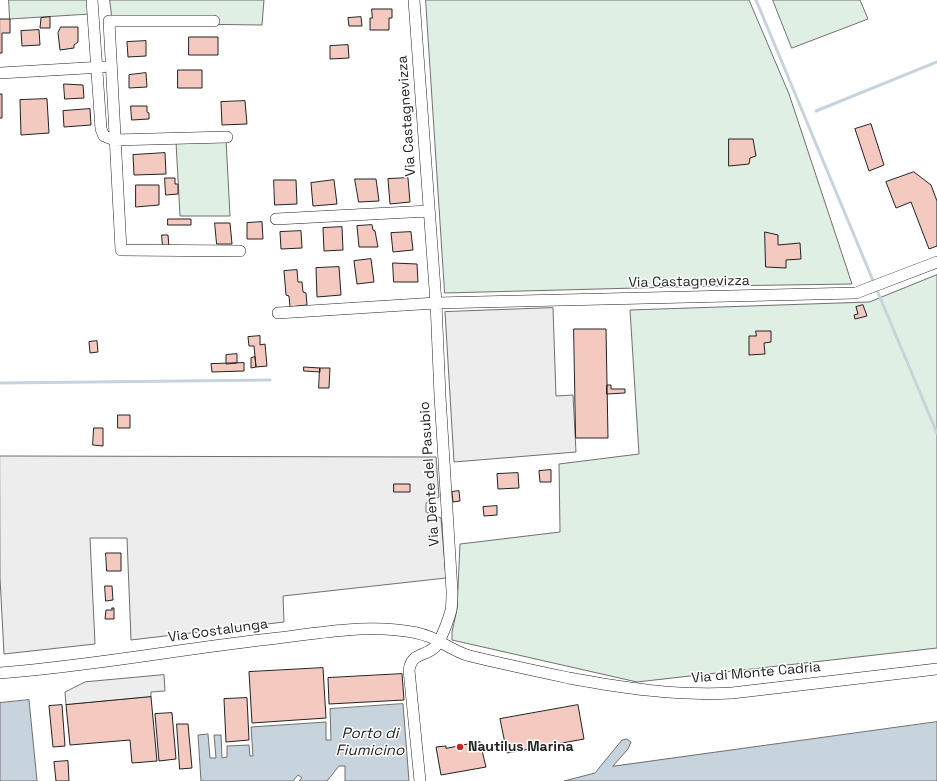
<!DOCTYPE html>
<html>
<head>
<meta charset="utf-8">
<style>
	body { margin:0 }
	canvas { display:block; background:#fff }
</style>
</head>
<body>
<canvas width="937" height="781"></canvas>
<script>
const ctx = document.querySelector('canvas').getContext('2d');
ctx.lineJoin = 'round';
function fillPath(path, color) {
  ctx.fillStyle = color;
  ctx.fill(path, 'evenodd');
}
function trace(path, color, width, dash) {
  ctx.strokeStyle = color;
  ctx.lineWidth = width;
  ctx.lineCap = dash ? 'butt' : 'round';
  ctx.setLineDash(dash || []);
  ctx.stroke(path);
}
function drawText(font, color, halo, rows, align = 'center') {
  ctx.font = font + ' "Space Grotesk",sans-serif';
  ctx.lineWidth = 3;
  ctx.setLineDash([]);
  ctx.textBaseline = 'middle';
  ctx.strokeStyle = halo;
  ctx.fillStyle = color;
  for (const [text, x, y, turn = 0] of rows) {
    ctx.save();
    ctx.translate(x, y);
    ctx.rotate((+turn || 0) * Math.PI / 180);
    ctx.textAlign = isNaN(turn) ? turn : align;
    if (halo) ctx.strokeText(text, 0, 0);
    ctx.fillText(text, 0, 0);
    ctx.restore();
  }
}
const green = new Path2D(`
	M9 0H89L90 14 10 19Z
	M110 0H264L262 25 113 23Z
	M426 0H749L789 94 852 284 714 286 445 293Z
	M773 0H860L868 19 792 48Z
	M226 139 230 216H180L176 142Z
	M937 275V648L637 682 452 640V632L457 609 460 544 560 532 559 464 639 454 630 310 869 302Z`);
fillPath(green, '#e0efe3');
trace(green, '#6f6f6f', 1);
const parking = new Path2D(`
	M553 308 556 396 573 395 576 452 454 462 445 312Z
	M0 456 436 457 439 497 426 503V512L441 518 446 578 283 596 284 622 131 640 127 538H90L95 644 4 654 0 578Z
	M164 675 165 691 151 692V697L66 705 65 692 85 682Z`);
fillPath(parking, '#ededed');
trace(parking, '#6f6f6f', 1);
const water = new Path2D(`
	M29 700 37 781H0V703Z
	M403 704 409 781H345V766H339L327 781H299L302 778 298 775 293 781H201L198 735 208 734 210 758H216L214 735H221L222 758 227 757V746L249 745 250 756H253L251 727 326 722V740H331L330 709Z
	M937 722V781H564L595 773 622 740 627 739 631 742 628 749 613 766Z`);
fillPath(water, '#c7d3dd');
trace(water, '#6f6f6f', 1);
trace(new Path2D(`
	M756 0 874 283
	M816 111 937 62
	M876 288 937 433
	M0 383 270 380`), '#c7d3dd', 3);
const building = new Path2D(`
	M372 9H392V18H389V30H370V18H372Z
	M50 17V28H40L41 18Z
	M361 17 362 26H349L348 18Z
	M0 19H10V33H2V53H0Z
	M61 27H78V42L74 45V48L60 50 58 33Z
	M39 30 40 45 22 46 21 31Z
	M189 37H218V55H189Z
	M146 41V56L128 57 127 42Z
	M348 45 349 58 330 59V46Z
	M178 70H202V88H178Z
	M146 73 147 87 129 88V75Z
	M64 84 83 85 84 98 65 99Z
	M0 94H2V118H0Z
	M47 99 49 133 21 135 20 100Z
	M245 101 247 124 222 125 221 102Z
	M131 106H147V112L149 113V119L132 120Z
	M90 109 91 125 64 127 63 111Z
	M871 124 884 165 869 171 855 129Z
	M729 139H753L756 156 750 158 749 164 729 166Z
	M165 153 166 174 134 175 133 155Z
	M914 172 931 185 937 201V246L929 249 911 202 896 208 886 182Z
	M165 178H175V184H178V194L166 195Z
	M408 178 410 202 390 204 388 179Z
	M355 179H376L379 201 359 202Z
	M274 180H296L297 204 275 205Z
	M334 180 337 204 313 206 311 183Z
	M136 185H159V205L136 207Z
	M168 219H191V225H168Z
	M262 222 263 239H247V223Z
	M215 223H230L232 244H217Z
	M372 225 373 230 375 231 378 247H359L357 226Z
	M342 227 343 250 324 251 323 228Z
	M301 231 302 248 281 249 280 232Z
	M411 232 413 250 393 252 391 233Z
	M765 232 778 235V245L800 243 801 259 786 260V268L766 267Z
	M162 235H168L169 247H163Z
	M371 259 374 282 357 284 354 261Z
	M393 263 417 264 418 282H394Z
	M339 267 341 295 317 297 316 268Z
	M297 270 298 282H302L303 292 306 293 307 305 290 307 289 296 286 295 284 271Z
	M863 305 867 316 855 319 854 315 858 314 856 307Z
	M574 329H606L608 438H576Z
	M756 331H771V342L764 343 765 354 749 355V336H756Z
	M260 336V345L265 344 267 366 256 367 254 346H249L248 337Z
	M97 341 98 352 90 353 89 342Z
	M237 354V363L226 364V355Z
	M255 357 256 367 251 368V358Z
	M244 363V371L212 372 211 364Z
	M304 367 320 368V372L304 371Z
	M320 368H330L329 388H319Z
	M607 385H611V389H625V393L607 394Z
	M118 415H130V428H118Z
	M94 428H103V446L93 445Z
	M551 470V482H540L539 471Z
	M518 473 519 488 498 489 497 474Z
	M394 484H410V492H394Z
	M459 491 460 501 453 502 452 492Z
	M497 506V515L484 516 483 507Z
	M106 553H121V571H107Z
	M105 586H112L113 600 106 601Z
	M112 608H114V619H105L106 610H112Z
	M323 668 326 718 252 723 249 672Z
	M402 674 404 700 329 704 328 678Z
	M151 697 157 761 132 763 130 740 70 745 66 705Z
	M247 698 249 740 226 742 224 699Z
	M62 705 65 746 53 747 49 706Z
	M578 705 584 739 507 753 500 719Z
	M172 713 176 759 159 761 155 714Z
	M177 724H188L192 768 180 769Z
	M480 742 486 767 441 775 436 747 446 746V748Z
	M68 761 69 781H56L54 762Z`);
fillPath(building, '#f3c9c0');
trace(building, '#222', 1);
const minor = new Path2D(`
	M92 0 101 129 104 136 114 140 227 137
	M414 0 436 303 856 293 937 262
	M214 21H109L121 250 240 251
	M0 73 103 67
	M276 219 429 211
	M278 313 436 303 440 396 452 591C452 597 452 604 451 610 449 618 441 641 435 647 425 657 412 652 409 670L420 781
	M0 673C93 666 185 648 278 638 317 633 358 626 397 630 408 631 420 633 430 637 444 643 455 652 470 656 503 664 536 671 569 678 623 688 676 696 732 693L937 669`);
trace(minor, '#222', 12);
trace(minor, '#fff', 11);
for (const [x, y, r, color] of [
	[460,747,4,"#c62828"]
]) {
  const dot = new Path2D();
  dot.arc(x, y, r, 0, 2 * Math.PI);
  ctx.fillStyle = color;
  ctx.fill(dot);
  trace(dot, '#fff', 1.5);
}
drawText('14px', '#222', '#fff', [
	["Via Castagnevizza",407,116,-94],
	["Via Castagnevizza",689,282,-1],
	["Via Dente del Pasubio",430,474,-94],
	["Via Costalunga",218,631,-8],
	["Via di Monte Cadria",756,673,-5]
]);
drawText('bold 14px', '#222', '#fff', [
	["Nautilus Marina",468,747]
], 'left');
drawText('italic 15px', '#222', '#fff', [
	["Porto di",370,734],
	["Fiumicino",370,751]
]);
</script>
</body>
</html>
